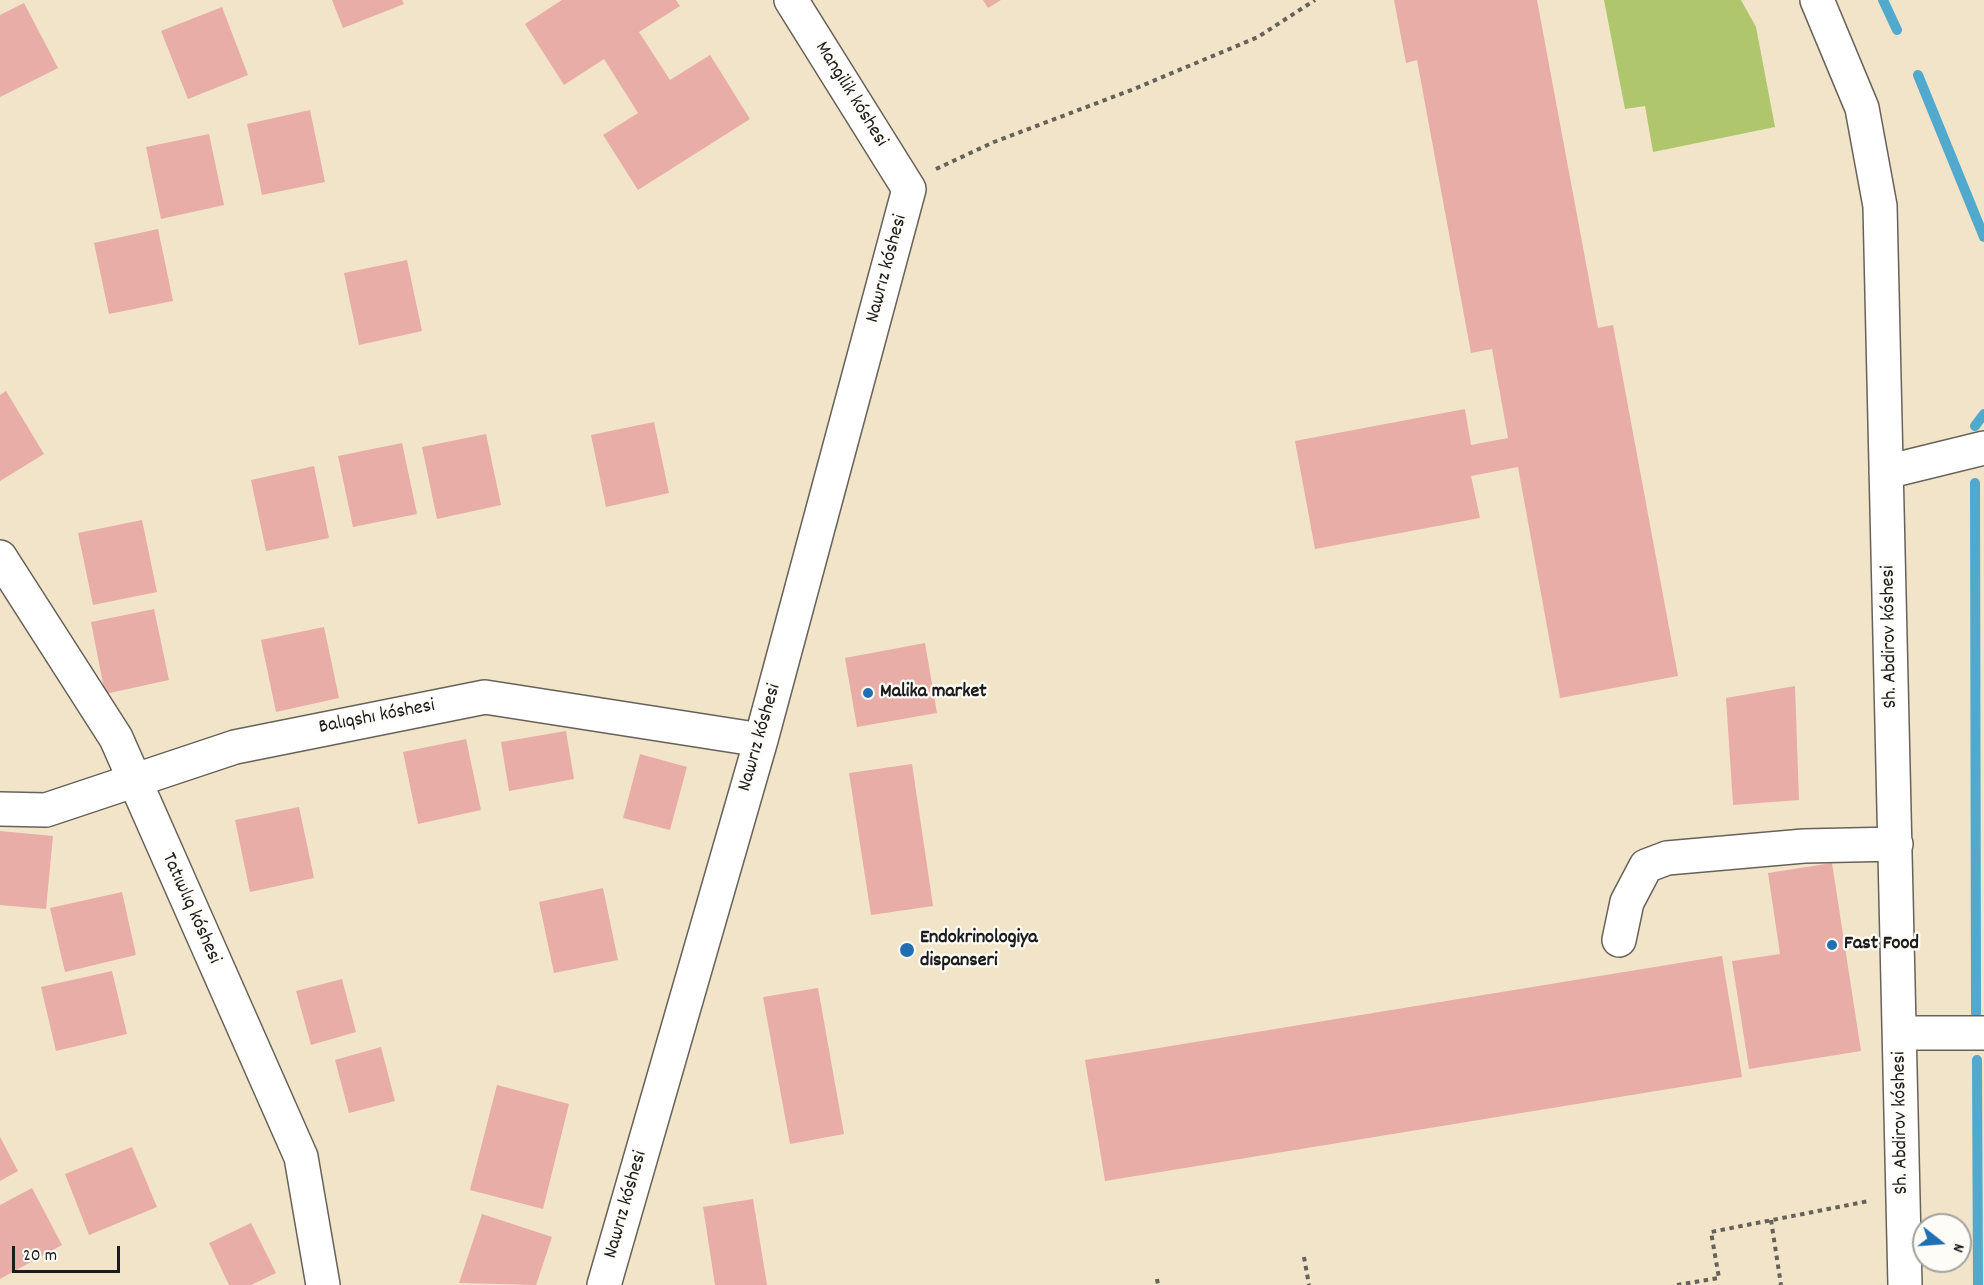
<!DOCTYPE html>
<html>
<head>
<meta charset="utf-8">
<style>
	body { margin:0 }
	#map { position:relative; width:1984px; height:1285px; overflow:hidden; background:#f1e4c9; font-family:Dekko,sans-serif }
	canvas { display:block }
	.north { position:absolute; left:1912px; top:1213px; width:60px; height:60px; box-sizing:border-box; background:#fdfcf7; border:2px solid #a3a29f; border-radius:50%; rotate:107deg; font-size:16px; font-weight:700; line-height:24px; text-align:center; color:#1c1c1c }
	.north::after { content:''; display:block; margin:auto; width:21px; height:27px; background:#1f6fb2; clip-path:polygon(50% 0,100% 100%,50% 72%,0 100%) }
	.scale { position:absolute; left:12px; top:1246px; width:108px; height:27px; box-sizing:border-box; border:3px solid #1c1c1c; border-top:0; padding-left:8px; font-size:18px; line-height:21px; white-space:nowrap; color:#1c1c1c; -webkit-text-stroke:4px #fdfcf7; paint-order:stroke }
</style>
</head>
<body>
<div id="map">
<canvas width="1984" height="1285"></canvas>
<div class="north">N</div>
<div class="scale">20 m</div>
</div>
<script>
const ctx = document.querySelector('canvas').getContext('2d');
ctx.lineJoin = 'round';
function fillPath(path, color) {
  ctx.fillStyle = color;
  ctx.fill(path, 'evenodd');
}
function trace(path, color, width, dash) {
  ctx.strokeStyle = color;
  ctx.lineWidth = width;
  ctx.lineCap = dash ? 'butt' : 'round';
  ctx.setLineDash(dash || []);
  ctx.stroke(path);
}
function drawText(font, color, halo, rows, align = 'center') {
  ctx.font = font + ' Dekko,sans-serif';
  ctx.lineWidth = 4.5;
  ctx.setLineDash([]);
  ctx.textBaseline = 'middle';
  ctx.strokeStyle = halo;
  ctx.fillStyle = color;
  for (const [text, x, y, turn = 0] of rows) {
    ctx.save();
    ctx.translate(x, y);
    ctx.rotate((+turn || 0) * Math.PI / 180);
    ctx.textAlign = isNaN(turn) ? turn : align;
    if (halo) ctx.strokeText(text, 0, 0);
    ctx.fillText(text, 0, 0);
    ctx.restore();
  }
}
fillPath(new Path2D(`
	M1604 0H1741L1756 27 1775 127 1653 152 1645 106 1625 109Z`), '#afc66c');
trace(new Path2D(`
	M1883 0 1897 30
	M1918 75 1984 237
	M1975 426 1984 414
	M1975 483 1976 1013
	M1977 1060 1978 1285`), '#51aace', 10);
fillPath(new Path2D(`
	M332 0H402L404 4 343 28Z
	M562 0H676L680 6 639 32 670 80 710 55 750 119 638 190 603 135 638 113 604 59 564 85 525 24Z
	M983 0H1001L988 8Z
	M1394 0H1537L1598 328 1613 325 1678 676 1560 698 1518 467 1471 476 1480 518 1315 549 1295 441 1465 409 1471 445 1508 438 1492 349 1471 353 1417 60 1406 63Z
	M24 3 58 68 0 97V15Z
	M222 7 248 75 188 99 161 31Z
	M310 110 325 182 262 195 247 124Z
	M209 134 224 205 161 219 146 147Z
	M158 229 173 301 109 314 94 243Z
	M407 260 422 331 359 345 344 273Z
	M6 391 44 454 0 481V395Z
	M654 422 669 493 606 507 591 435Z
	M486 434 501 505 437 519 422 447Z
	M402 443 417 514 353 527 338 456Z
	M314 466 329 538 266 551 251 480Z
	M142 520 157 592 93 605 78 533Z
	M154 609 169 680 105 694 91 622Z
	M324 627 339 698 276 712 261 640Z
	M925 643 937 713 857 727 845 658Z
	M1795 686 1799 800 1733 805 1726 698Z
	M566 731 574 779 509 791 501 742Z
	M466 739 481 810 418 824 403 752Z
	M640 754 687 767 670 830 623 818Z
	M912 764 933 906 871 915 849 773Z
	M299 807 314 878 250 892 235 820Z
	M0 831 53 836 46 909 0 905Z
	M1832 863 1861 1051 1749 1069 1732 961 1780 954 1768 873Z
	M603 888 618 960 554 973 539 902Z
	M122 892 136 955 65 972 50 908Z
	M1722 956 1742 1077 1105 1181 1085 1060Z
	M112 971 127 1034 56 1051 41 987Z
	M342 979 356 1032 311 1045 296 991Z
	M818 988 844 1134 790 1144 763 997Z
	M381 1047 395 1101 349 1113 335 1060Z
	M497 1085 569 1104 543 1209 470 1190Z
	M0 1137 18 1171 0 1181Z
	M132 1147 157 1207 89 1235 65 1174Z
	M32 1188 62 1245 0 1279V1205Z
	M753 1199 767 1285H715L703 1207Z
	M482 1214 552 1237 536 1285 459 1283Z
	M251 1223 276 1273 251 1285H229L209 1243Z`), '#e9ada8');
const minor = new Path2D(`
	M1817 0 1862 108 1880 206 1905 1285
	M1886 472 1984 448
	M0 557 116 738 301 1157 323 1285
	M0 809 46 810 235 747 485 697 761 740
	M1619 940 1627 902 1646 866 1667 858 1804 846 1896 844
	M1900 1033H1984
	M604 1285 761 740 909 189 791 0`);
trace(minor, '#676259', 36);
trace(new Path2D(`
	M936 169 994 142 1134 89 1258 37 1315 0
	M1771 1220 1781 1285
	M1304 1257 1309 1285
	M1157 1279 1158 1285
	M1677 1285 1719 1278 1711 1232 1869 1201`), '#676259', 4, [4.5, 4.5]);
trace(minor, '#fff', 33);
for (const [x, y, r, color] of [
	[868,693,6,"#1f6fb2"],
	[1832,945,6,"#1f6fb2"],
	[907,950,8,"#1f6fb2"]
]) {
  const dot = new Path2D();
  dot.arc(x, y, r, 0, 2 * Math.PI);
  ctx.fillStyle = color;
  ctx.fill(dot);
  trace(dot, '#fdfcf7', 2);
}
drawText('20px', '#1c1c1c', '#fdfcf7', [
	["Mangilik kóshesi",850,95,58],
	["Nawrız kóshesi",888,269,-75],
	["Sh. Abdirov kóshesi",1891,637,-91],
	["Balıqshı kóshesi",377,718,-11],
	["Nawrız kóshesi",761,738,-74],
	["Tatıwlıq kóshesi",190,909,66],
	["Sh. Abdirov kóshesi",1902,1123,-91],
	["Nawrız kóshesi",627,1205,-74]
]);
drawText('bold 20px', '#1c1c1c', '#fdfcf7', [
	["Malika market",880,693],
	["Endokrinologiya",920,939],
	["dispanseri",920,962],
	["Fast Food",1844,945]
], 'left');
</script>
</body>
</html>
